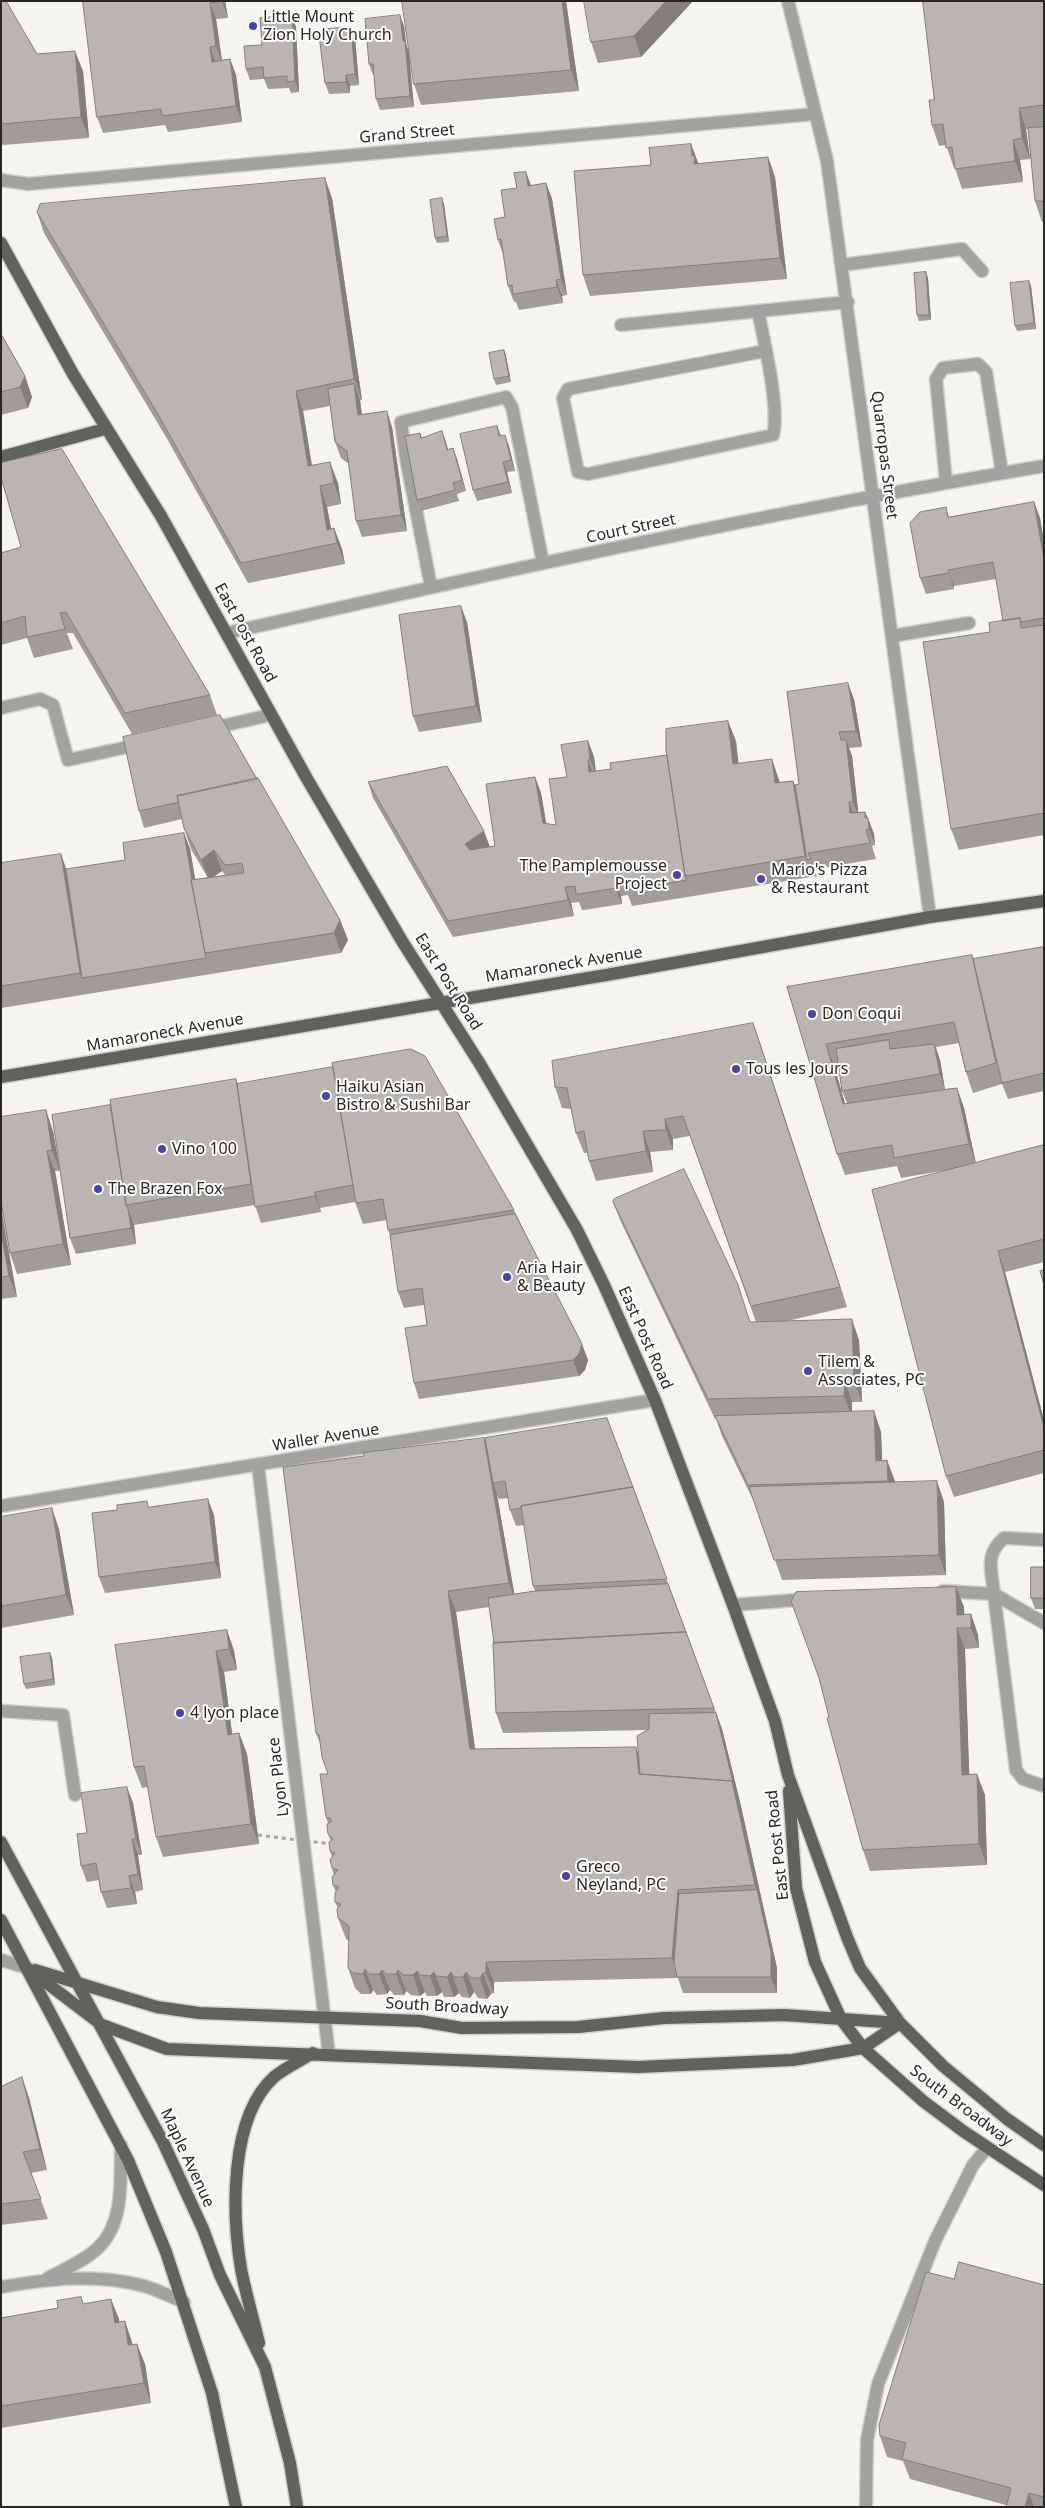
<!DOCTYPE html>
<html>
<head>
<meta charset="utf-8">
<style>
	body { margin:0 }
	#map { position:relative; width:1045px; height:2508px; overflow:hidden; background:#f6f4ee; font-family:"Noto Sans",sans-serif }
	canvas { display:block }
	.frame { position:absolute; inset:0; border:2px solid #282725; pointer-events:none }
</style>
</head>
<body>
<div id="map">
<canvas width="1045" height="2508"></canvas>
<div class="frame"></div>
</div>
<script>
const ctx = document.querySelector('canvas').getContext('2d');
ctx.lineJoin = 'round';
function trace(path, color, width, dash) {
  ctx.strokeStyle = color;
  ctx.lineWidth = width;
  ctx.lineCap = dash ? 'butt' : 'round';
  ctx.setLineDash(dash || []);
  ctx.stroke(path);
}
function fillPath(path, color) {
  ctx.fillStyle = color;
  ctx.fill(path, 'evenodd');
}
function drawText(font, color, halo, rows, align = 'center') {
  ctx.font = font + ' "Noto Sans",sans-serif';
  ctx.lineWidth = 4;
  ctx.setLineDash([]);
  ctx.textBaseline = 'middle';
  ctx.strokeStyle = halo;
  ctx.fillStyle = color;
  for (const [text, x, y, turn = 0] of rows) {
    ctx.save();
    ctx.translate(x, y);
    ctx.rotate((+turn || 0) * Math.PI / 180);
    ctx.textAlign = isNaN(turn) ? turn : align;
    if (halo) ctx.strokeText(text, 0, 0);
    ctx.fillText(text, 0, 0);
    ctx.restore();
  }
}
const minor = new Path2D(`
	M788 1 827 161 930 917
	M1 180 28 184 815 114
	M842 265 962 249 982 271
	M758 311C764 341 780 408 773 435L588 474 578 472 563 398 568 389 765 351
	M621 325 848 302
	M946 482 936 379 943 368 978 364 986 372 1002 473
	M431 587 406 458 401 422 506 397 512 407 543 563
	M227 633C498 572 770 512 1044 466
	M892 636 969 623
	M1 708 40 699 53 705 68 760 141 744
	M209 729 270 715
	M258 1465 329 2055
	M1 1506 655 1400
	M943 1591 994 1594C992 1571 984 1555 1004 1538L1044 1540
	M994 1594 1016 1770 1023 1779 1044 1786
	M994 1594 1044 1623
	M733 1605 808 1599
	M1 1711 63 1715 75 1795
	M1 1960 27 1968
	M48 2278C65 2269 84 2261 98 2248 125 2222 120 2179 121 2145
	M1 2287C48 2279 97 2273 144 2286 158 2290 171 2297 184 2302
	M866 2507 867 2440 878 2384 935 2241 973 2165 987 2148`);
const major = new Path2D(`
	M1 243 73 374 161 516 306 777 402 941 480 1064 577 1230 604 1285 655 1400 733 1605 775 1721 788 1775 847 1937 860 1968 900 2023 943 2066 1007 2119 1044 2145
	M1 457 105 429
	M1 1077 612 974 930 917 1044 901
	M789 1791 796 1888 815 1962 841 2019 863 2048 923 2101 963 2131 1044 2185
	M1 1842 163 2142 203 2229 220 2275 265 2367 290 2463 297 2507
	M1 1920 128 2160 166 2252 212 2393 236 2507
	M27 1968 102 2025 167 2049 638 2067 793 2060 863 2048 900 2023
	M35 1970 157 2007 199 2013 420 2021 462 2028 578 2027 664 2018 784 2015 900 2023
	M259 2343C253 2318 246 2294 241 2269 232 2214 229 2118 274 2077 285 2068 300 2061 313 2053`);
trace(minor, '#d1cfca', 15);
trace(major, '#d1cfca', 15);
trace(minor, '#a2a3a1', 12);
trace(major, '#60625e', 12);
trace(new Path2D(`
	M258 1835 331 1844`), '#a7a5a1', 3, [4, 4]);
fillPath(new Path2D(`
	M1 1 37 54 83 71 89 138 3 145 1 144Z
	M83 1H225L228 18 216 19 222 60 230 59 236 75 242 122 168 132 165 125 103 133 97 117Z
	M566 1 579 91 421 105 414 84Z
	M693 1 641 57 598 63 591 42Z
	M922 1H1044V222H1042L1035 201 1028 129H1026L1030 159 1020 160 1023 182 962 189 955 168H954L946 145 939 146 932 125 934 100 924 6Z
	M292 16 296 27 299 92 291 93 289 88 268 89 264 79 250 80 246 69 262 45Z
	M404 26 414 107 380 110 376 99 374 75H373L369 64Z
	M351 27 355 38 359 85 350 86V93L329 94 325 83 328 35Z
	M691 144 698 164 768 157 775 177 787 279 590 296 583 275 651 165Z
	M546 183 552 199 567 295 562 296 563 303 519 310 516 302H514L508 286 503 254 498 240 505 217 531 186Z
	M332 198 362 400H360L362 415 392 427 407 531 362 537 356 521 349 464 341 458 335 442 330 406 303 411 312 465 338 483 341 504 327 507 331 529 334 528 342 549 345 564 248 583 166 437 44 233 37 212Z
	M444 204 449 242 437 243 435 238Z
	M928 278 931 320 919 321 917 315Z
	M1029 281 1031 286 1036 329 1017 331 1015 326Z
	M1 334 25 376 32 397 28 408 1 415Z
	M504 350 506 356 511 382 496 385 494 379Z
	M497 426 501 435 509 446 515 471 507 472 512 493 477 501 473 490Z
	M442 431 448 449 453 448 457 459 466 491 457 494 459 501 421 511 417 500 420 433 422 438Z
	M1034 502 1040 518 1044 542V835L959 850 951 829 990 632 1003 621 996 579 954 586V589L926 594 920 578 946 507 949 517Z
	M1 553 210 695 217 715 132 734 73 633H67L73 649 34 658 27 638 1 645Z
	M467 622 482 722 419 732 413 716Z
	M854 699 862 747 849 748 852 756 858 812H865L874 834 875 845 872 846 876 859 815 869 817 876 632 906 628 895 621 896 622 904 584 910H582L579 902 571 903 574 916 453 937 373 798 368 782 490 847H489L495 846 535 777 541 793 546 824 556 825 567 777 588 741 594 757 596 772 611 769 667 755 736 741 738 763 779 780 780 782 793 781 795 785 799 784Z
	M123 737 340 920 348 940 341 953 1 1008V863L66 869 125 860 184 833 190 849 195 880 208 878 191 849 184 828 182 819 144 828 139 811ZM222 871 225 875 213 877Z
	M1044 947V1091L1008 1099 1002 1084 973 1093 966 1072 959 1043 936 1047 940 1060 945 1089 957 1088 964 1108 976 1163 1044 1145V1262L1005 1272 1044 1420V1473L954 1497 946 1476 953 1169 901 1178 897 1166 845 1175 837 1154 787 987 972 955 973 959ZM838 1064 842 1091 847 1103 845 1104 834 1065Z
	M760 1043 847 1307 787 1321 859 1340 862 1402H852V1412L874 1411 881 1432 882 1460 895 1482 944 1502 946 1575 782 1580 756 1506 722 1436 716 1419H715L621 1222 613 1202 751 1322H756L690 1136 673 1139V1150L650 1152 653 1172 596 1181 589 1161 587 1153H584L576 1133 571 1109 562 1108 555 1087Z
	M236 1079 237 1084 514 1210 588 1360 585 1370 579 1376 419 1399 414 1383 427 1325 424 1305 404 1308 398 1292 390 1235 388 1230 387 1220 363 1224 355 1202 320 1208 321 1212 261 1223 255 1205 134 1225 136 1244 76 1254 70 1238 110 1105Z
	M1 1117 53 1131 60 1171H55L71 1265 17 1274 10 1253 3 1212H2L17 1297 1 1299Z
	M607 1418 722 1729 740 1802 777 1968V1993H683L678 1978 494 1982V1993L491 1994 487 1999 478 1998 474 1992 470 1998 462 1997 459 1993 454 1997H444L442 1992 437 1996H427L425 1992 420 1996 411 1995 406 1991 404 1995H394L390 1990 387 1994 377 1995 373 1990 371 1994H361L355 1988 348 1968 349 1941 346 1939 338 1918V1908L335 1902 336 1892 333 1885 334 1875 332 1868V1857L330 1851 331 1841 328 1834V1823L326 1817 328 1774 320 1743 316 1733 487 1447ZM497 1495 499 1499 508 1498 510 1510 516 1526 524 1525 533 1586 535 1591 514 1594ZM489 1607 494 1643 496 1713 503 1733 646 1730 639 1754 475 1749 456 1612Z
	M214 1515 221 1578 105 1593 99 1577Z
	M1 1517 59 1529 74 1615 1 1628Z
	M1044 1567V1609H1035L1031 1598Z
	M964 1607V1614H971L978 1635 979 1648 965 1649 969 1775 985 1795 987 1865 870 1871 863 1850 819 1678Z
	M227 1630 234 1651 237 1670 224 1672 232 1734 239 1733 247 1754 259 1844 163 1857 156 1837 148 1787 142 1788 134 1767Z
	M50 1653 52 1658 55 1685 26 1689 24 1684Z
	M133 1803 142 1855H138L143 1890 135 1892 137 1904 107 1908 101 1892 99 1880 87 1882 81 1866 87 1833Z
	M22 2077 29 2098 47 2170 31 2173 48 2219 1 2225V2087Z
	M954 2279 1044 2285V2507H1006V2505L910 2479 903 2461 887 2457 880 2436Z
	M81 2297 83 2304 119 2319V2322L125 2321 132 2344 145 2364 151 2403 1 2428V2318L58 2308Z`), '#a09c98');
fillPath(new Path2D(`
	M222 1H225L228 18Z
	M562 1H566L579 91 571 70Z
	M666 1H693L641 57 634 36Z
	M210 3 216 19 222 62 216 46Z
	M400 15 404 26 406 43 409 52 414 107 410 96 403 41Z
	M292 16 296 27 299 92 295 81Z
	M351 27 355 38 359 85 355 74Z
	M210 47 216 63 212 62Z
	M75 51 83 71 89 138 81 117Z
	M230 59 236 75 242 122 236 106Z
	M346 75 350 86V93L346 82Z
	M1019 108 1026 129 1030 159 1022 138Z
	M1013 140 1020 160 1023 182 1015 161Z
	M691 144 699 165 694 164Z
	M768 157 775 177 787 279 780 258Z
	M526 172 532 188 528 186Z
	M325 178 332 198 362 400 354 379Z
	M546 183 552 199 567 295 561 279Z
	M442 198 444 204 449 242 447 236Z
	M926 272 928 278 931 320 929 315Z
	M556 280 562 296 563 303 557 287Z
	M1029 281 1031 286 1036 329 1034 323Z
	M504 350 506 356 511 382 509 376Z
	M25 376 32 397 28 408 20 387Z
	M354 384 360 400 364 431 358 415Z
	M296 391 303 411 315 486 308 466Z
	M387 411 392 427 407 531 401 515Z
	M442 431 446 442 451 461 447 450Z
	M505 435 509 446 515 471 511 460Z
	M453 448 457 459 466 491 462 480Z
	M330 462 338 483 341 504 334 483Z
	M503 462 507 472 512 493 508 482Z
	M320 486 327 507 334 544 327 530Z
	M1034 502 1040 518 1044 542V559Z
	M334 528 342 549 345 564 337 543Z
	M948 570 954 586V589L949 573Z
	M461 606 467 622 482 722 476 706Z
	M848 683 854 699 862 747 856 731Z
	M728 721 736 741 741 785 733 764Z
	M846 740 852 756 859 818 853 802Z
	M588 741 594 757 596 775 590 759Z
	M772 759 779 780 782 803 775 783Z
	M588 760 594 776 589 772Z
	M535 777 541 793 549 839 543 823Z
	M793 781 801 801 807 860 805 856Z
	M849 802 855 818 850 813Z
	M865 812 869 821 868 818 874 834 875 845 865 818Z
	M484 831 490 847 471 860 465 844Z
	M184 833 190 849 208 953H205Z
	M214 850 222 871 209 880 201 860Z
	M61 854 68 874 82 978 80 973Z
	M615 880 621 896 622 904 616 888Z
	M565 887 571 903 574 916 568 900Z
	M340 920 348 940 341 953 334 933Z
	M753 1023 760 1043 847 1307 840 1287Z
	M826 1044 834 1065 851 1125 843 1104Z
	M934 1044 940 1060 945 1090 940 1074Z
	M236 1079 243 1100 258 1204 251 1184Z
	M957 1088 964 1108 976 1165 969 1144Z
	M46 1110 53 1131 60 1171 52 1150Z
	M665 1119 673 1139V1150L666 1130Z
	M643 1131 650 1152 653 1172 646 1151Z
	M47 1151 55 1171 71 1265 63 1244Z
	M315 1192 320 1208 321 1212 315 1196Z
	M128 1209 134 1225 136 1244 131 1228Z
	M1 1211 17 1297 9 1276 1 1232Z
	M998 1251 1005 1272 1044 1420V1428Z
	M852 1319 859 1340 862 1402 854 1381Z
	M582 1344 588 1360 585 1370 579 1376 573 1360Z
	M845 1382 852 1402V1417L844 1396Z
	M874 1411 881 1432 883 1481 876 1461Z
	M484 1438 491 1458 493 1483 497 1495 516 1603 509 1583Z
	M887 1460 895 1481V1502L888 1481Z
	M937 1481 944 1502 946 1575 939 1555Z
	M208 1499 214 1515 221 1578 215 1562Z
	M52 1508 59 1529 74 1615 66 1595Z
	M956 1587 964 1607 965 1628 957 1615Z
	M448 1591 456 1612 478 1770 470 1749Z
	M971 1614 978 1635 979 1648 971 1628Z
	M957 1628 965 1649 970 1796 962 1775Z
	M227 1630 234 1651 237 1670 229 1649Z
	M216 1651 224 1672 235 1756 228 1735Z
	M50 1653 52 1658 55 1685 53 1679Z
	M716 1713 722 1729 740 1802 763 1906 755 1885Z
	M239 1733 247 1754 259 1844 251 1824Z
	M636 1747 643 1767 641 1779 639 1774Z
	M977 1774 985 1795 987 1865 979 1844Z
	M127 1787 133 1803 142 1855 136 1839Z
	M132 1839 138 1855 143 1890 138 1874Z
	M129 1876 135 1892 137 1904 131 1888Z
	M678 1890 685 1910 679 1977 672 1958Z
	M757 1890 763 1906 777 1968V1993L771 1977Z
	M486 1962 494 1982V1993L486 1973Z
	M365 1969 373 1990 371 1994 363 1974Z
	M382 1970 390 1990 387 1994 379 1974Z
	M398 1970 406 1991 404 1995 396 1974Z
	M417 1971 425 1992 420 1996 413 1975Z
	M434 1972 442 1992 437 1996 430 1976Z
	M451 1972 459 1993 454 1997 447 1977Z
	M466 1972 474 1992 470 1998 463 1977Z
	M483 1973 491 1994 487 1999 480 1978Z
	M22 2077 29 2098 47 2170 40 2149Z
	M111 2299 119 2319 122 2344 115 2323Z
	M125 2321 132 2342 136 2366 128 2345Z
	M137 2344 145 2364 151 2403 144 2383Z
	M1029 2493 1034 2507H1025Z`), '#827f7c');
const building = new Path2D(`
	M1 1H6L37 54 75 51 81 117 1 124Z
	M83 1H222L210 3 216 46 210 47 212 62 230 59 236 106 162 116 161 109 97 117Z
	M402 1H562L571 70 414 84Z
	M584 1H666L634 36 591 42Z
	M923 1H1044V105L1019 108 1022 138 1013 140 1015 161 955 169 952 147 946 148 943 124 932 125 929 100H934Z
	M400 15 403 41H405L410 96 376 99 373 64H369L365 19Z
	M292 16 295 81 287 82V76L264 78 263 67 246 69 244 46 262 45 260 18Z
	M351 27 355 74 346 75V82L325 83 319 35H328V29Z
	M1044 127V201H1035L1028 128Z
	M691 144 692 156H695L694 164 768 157 780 258 583 275 574 171 651 165 649 148Z
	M526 172 528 186 546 183 561 279 556 280 557 287 513 294 512 285 508 286 501 239 498 240 494 219 505 217 501 190 517 188 514 173Z
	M325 178 354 379 296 391 308 466 330 462 334 483 320 486 327 530 334 528 337 543 241 563 159 416 37 212 40 204Z
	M442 198 447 236 435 238 430 200Z
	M926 272 929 315H917L914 273Z
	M1029 281 1034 323 1015 326 1010 283Z
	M1 334 25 376 20 387 1 392Z
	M504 350 509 376 494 379 489 353Z
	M354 384 358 415 387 411 401 515 356 521 347 451 335 442 328 389Z
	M497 426 499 436 505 435 511 460 503 462 508 482 473 490 460 434Z
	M442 431 447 450 453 448 462 480 453 483 455 490 417 500 405 436 420 433 421 438Z
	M62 449 210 695 125 713 66 612 60 613 65 629 27 637 25 616 1 623V553L21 547 1 477V463Z
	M1034 502 1044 559V618L1021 622 1020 618 1003 621 993 562 948 570 949 573 920 578 910 523 920 512 946 507 948 517Z
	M461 606 476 706 413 716 399 615Z
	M1020 618 1021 628 1044 625V813L951 829 923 642 990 632 989 623Z
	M848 683 856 731 839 732 841 740H846L853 802H849L850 813 865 812V818H868L869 829 866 830 870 843 808 853 811 859 807 860 795 785 799 784 787 692Z
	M220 715 257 779 177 796 179 802 139 811 123 737Z
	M728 721 733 764 772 759 775 783 793 781 805 856 685 876 666 750V729Z
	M588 741 590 759 588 760 589 772 611 769 610 763 667 755 685 876 687 880 626 890 625 879 615 880 616 888 579 894H576L575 886 565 887 568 900 448 921 368 782 447 766 484 831 465 844 470 850 495 846 486 784 535 777 543 823 556 825 549 779 567 777 561 745Z
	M258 778 340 920 334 933 205 953 191 880 244 873 242 863 225 865 214 850 201 860 184 828 177 796Z
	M184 833 192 880H191L205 953 206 958 82 978 66 869 125 860 123 843Z
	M61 854 80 973 1 986V863Z
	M1044 947V1073L1002 1083 973 959Z
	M972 955 996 1063 966 1072 954 1022 826 1044 843 1104 957 1088 969 1144 894 1158 892 1145 837 1154 787 987Z
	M753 1023 840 1287 751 1306 683 1116 665 1119 666 1130 643 1131 646 1151 589 1161 584 1131 576 1133 567 1088 555 1087 552 1061Z
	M889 1040 890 1049 934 1044 940 1074 842 1091 836 1049Z
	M411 1049 425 1056 514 1210 388 1230 383 1199 356 1203 332 1063Z
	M333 1067 353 1185 315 1192V1196L255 1207 237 1084Z
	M236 1079 251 1184 126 1205 110 1100Z
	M110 1105 126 1205 128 1209 131 1228 70 1238 52 1115Z
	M46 1110 52 1150 47 1151 63 1244 10 1253 1 1202V1117Z
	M1044 1145V1239L998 1251 1044 1428V1450L946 1476 872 1190Z
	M684 1169 738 1285 750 1322 852 1319 854 1381 845 1382 844 1396 708 1399 613 1202 614 1199Z
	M515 1214 582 1344 579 1354 573 1360 414 1383 405 1328 427 1325 422 1288 398 1292 390 1235Z
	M1 1232 9 1276 1 1277Z
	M1044 1270V1285L1040 1271Z
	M874 1411 876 1461 887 1460 888 1481 748 1485 715 1416Z
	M607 1418 633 1487 521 1506V1508L510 1510 505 1481 493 1483 485 1438Z
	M484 1438 509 1583 448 1591 470 1749 636 1747 639 1774 732 1781 755 1885 678 1890 672 1958 486 1962V1973H483L480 1978H471L466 1972 463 1977H454L451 1972 447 1977 436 1976 434 1972 430 1976 420 1975 417 1971 413 1975H403L398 1970 396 1974H386L382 1970 379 1974H369L365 1969 363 1974 353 1973 348 1968 349 1926 338 1918 337 1909 341 1904 335 1902V1893L339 1887 333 1885 332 1877 338 1870 332 1868 330 1860 335 1853 330 1851 329 1842 333 1839 328 1834 327 1824 331 1822V1819L326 1817 320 1774H328L322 1757 319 1735 316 1733 283 1467 364 1456 363 1453Z
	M937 1481 939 1555 774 1560 749 1487Z
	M633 1487 667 1579 533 1586 521 1506Z
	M208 1499 215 1562 99 1577 92 1513 117 1510V1505L147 1501 148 1507Z
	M52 1508 66 1595 1 1606V1517Z
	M1031 1567H1044V1598H1031Z
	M668 1584 686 1632 494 1643 488 1598 535 1591Z
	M956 1587 957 1615 971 1614V1628H957L962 1775 977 1774 979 1844 863 1850 827 1718 829 1717 819 1678 791 1601 796 1592Z
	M227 1630 229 1649 216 1651 228 1735 239 1733 251 1824 156 1837 144 1766 134 1767 115 1645Z
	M686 1632 714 1708 496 1713 493 1643Z
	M50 1653 53 1679 24 1684 20 1657Z
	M716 1713 734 1786 732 1781 640 1774 637 1736 649 1729V1714Z
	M127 1787 136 1839H132L138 1874 129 1876 131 1888 101 1892 96 1863 81 1866 77 1834 87 1833 81 1793Z
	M757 1890 771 1952V1977H677L674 1962 679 1894Z
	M22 2077 40 2149 23 2152 41 2199 1 2204V2087Z
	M959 2262 1044 2285V2497L1029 2493 1025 2507H1006L1011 2488 902 2459 906 2443 880 2436 879 2425 926 2272 954 2279Z
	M81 2297 83 2304 111 2299 115 2323 125 2321 128 2345 137 2344 144 2383 1 2406V2318L58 2308 57 2301Z`);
fillPath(building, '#bab5b1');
trace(building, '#827f7c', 1);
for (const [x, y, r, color] of [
	[253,26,5,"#4841b7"],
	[677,875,5,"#4841b7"],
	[761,879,5,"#4841b7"],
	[812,1014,5,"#4841b7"],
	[736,1069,5,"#4841b7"],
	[326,1096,5,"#4841b7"],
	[162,1149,5,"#4841b7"],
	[98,1189,5,"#4841b7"],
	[507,1277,5,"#4841b7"],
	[808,1371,5,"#4841b7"],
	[180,1713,5,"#4841b7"],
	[566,1876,5,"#4841b7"]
]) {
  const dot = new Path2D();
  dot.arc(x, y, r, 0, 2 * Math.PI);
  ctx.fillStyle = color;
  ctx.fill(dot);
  trace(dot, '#fff', 2);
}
drawText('16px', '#282725', '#fff', [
	["Little Mount",263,17],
	["Zion Holy Church",263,35],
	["The Pamplemousse",667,866,"right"],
	["Project",667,884,"right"],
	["Mario's Pizza",771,870],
	["& Restaurant",771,888],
	["Don Coqui",822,1014],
	["Tous les Jours",746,1069],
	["Haiku Asian",336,1087],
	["Bistro & Sushi Bar",336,1105],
	["Vino 100",172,1149],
	["The Brazen Fox",108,1189],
	["Aria Hair",517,1268],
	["& Beauty",517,1286],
	["Tilem &",818,1362],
	["Associates, PC",818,1380],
	["4 lyon place",190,1713],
	["Greco",576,1867],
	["Neyland, PC",576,1885]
], 'left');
drawText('16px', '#282725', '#fff', [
	["Grand Street",407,134,-5],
	["Quarropas Street",884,455,83],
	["Court Street",631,529,-12],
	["East Post Road",245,633,61],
	["Mamaroneck Avenue",564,965,-9],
	["East Post Road",448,982,58],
	["Mamaroneck Avenue",165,1033,-10],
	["East Post Road",645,1338,66],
	["Waller Avenue",326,1438,-9],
	["Lyon Place",279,1777,-97],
	["East Post Road",778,1845,-96],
	["South Broadway",447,2007,3],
	["South Broadway",961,2106,37],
	["Maple Avenue",187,2158,65]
]);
</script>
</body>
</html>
